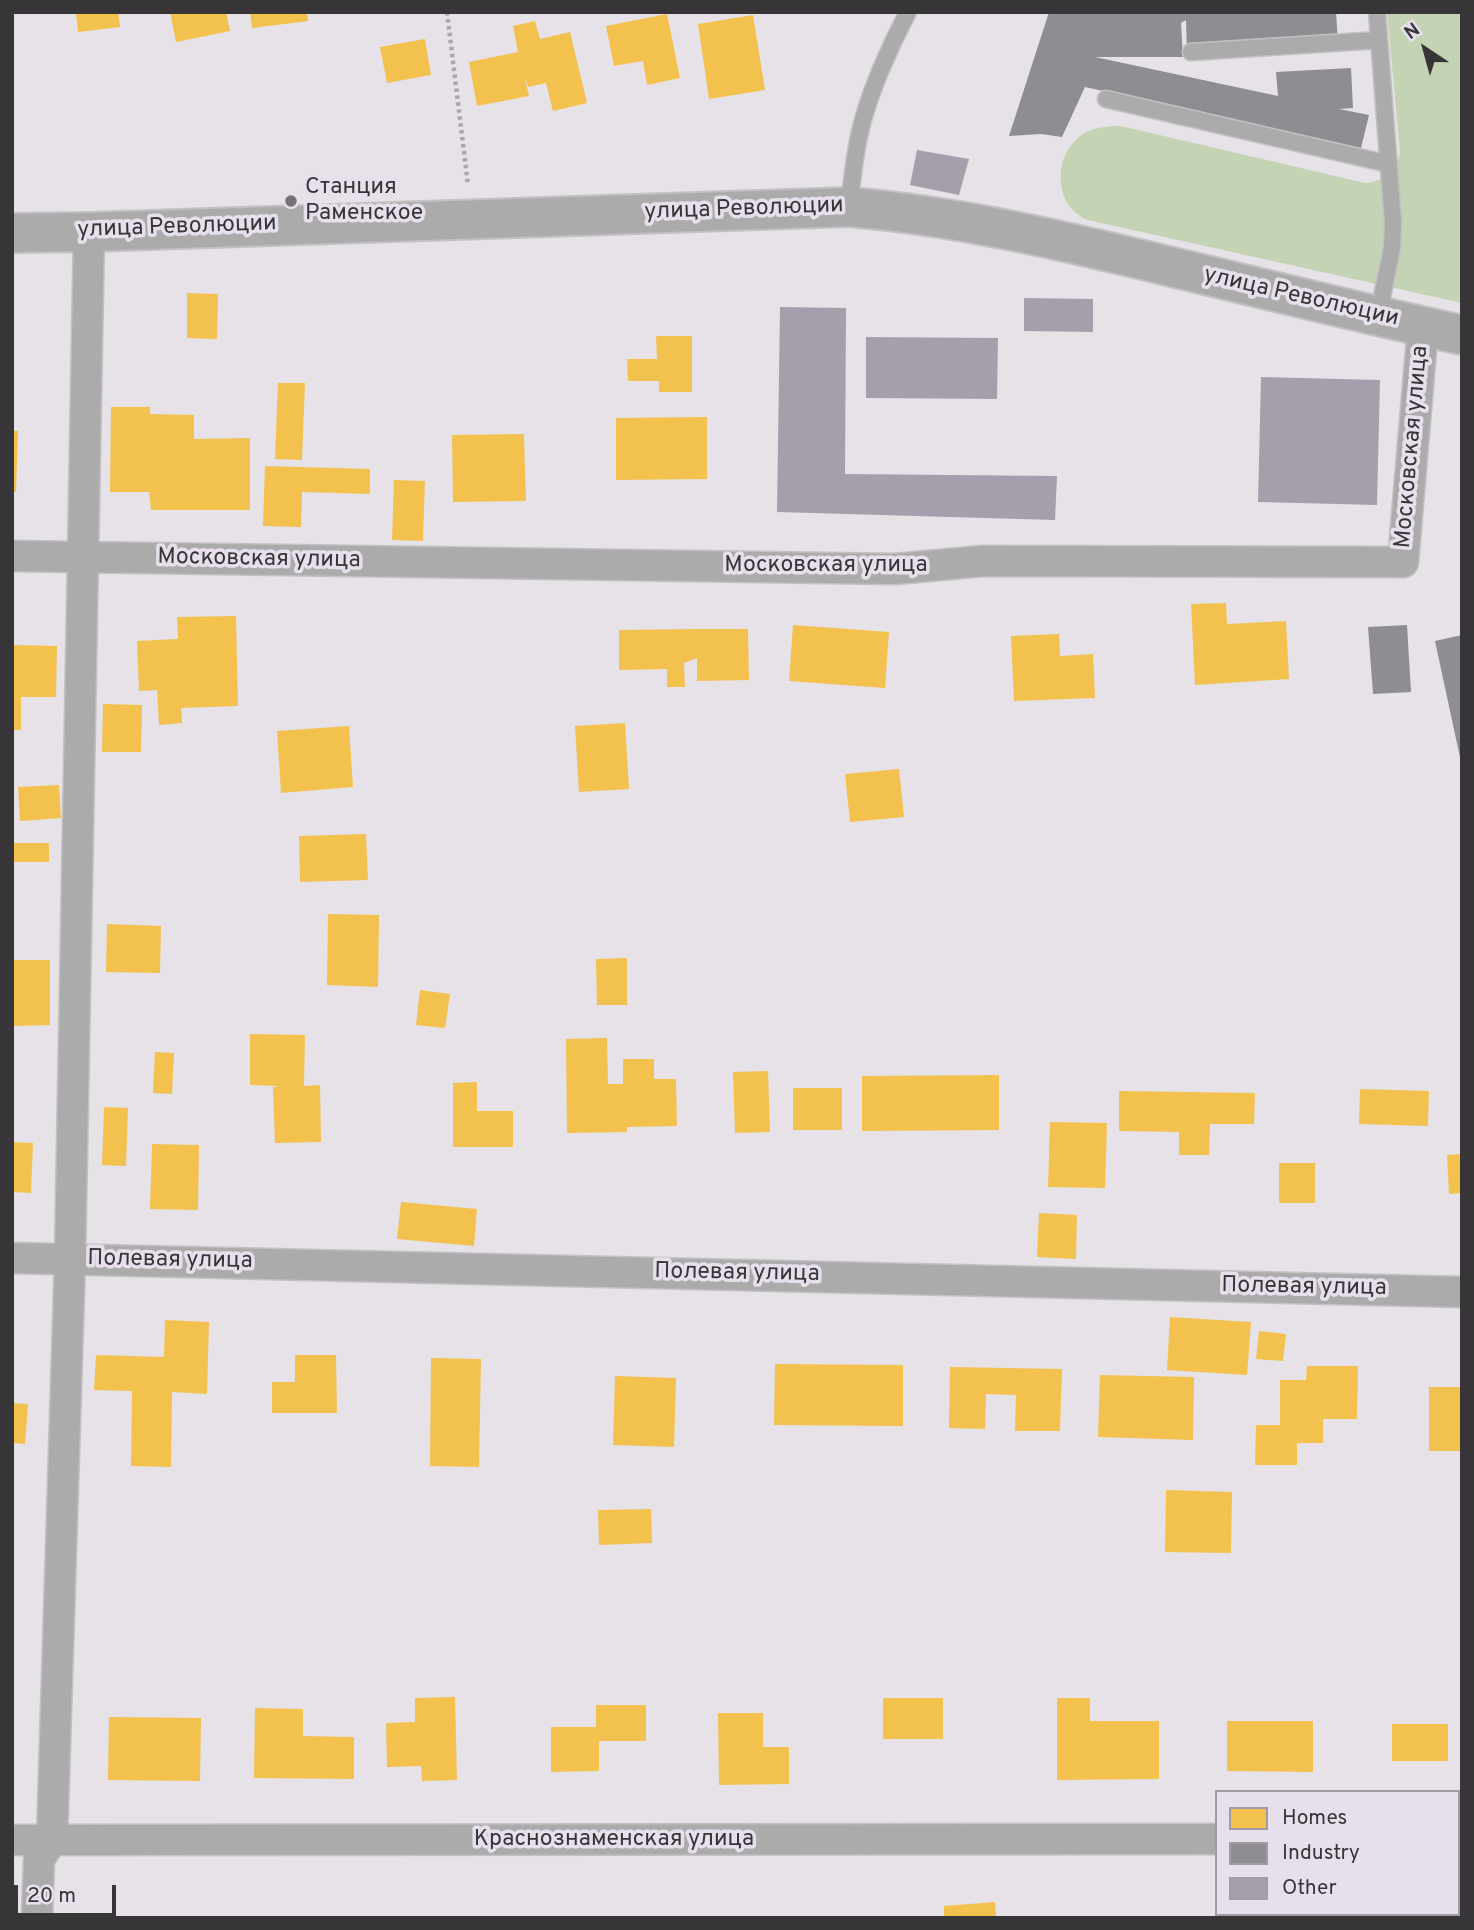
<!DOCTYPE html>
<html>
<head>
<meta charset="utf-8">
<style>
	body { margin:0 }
	#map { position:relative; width:1474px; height:1930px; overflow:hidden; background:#e6e2e8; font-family:Overpass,sans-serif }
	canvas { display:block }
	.frame { position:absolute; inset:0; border:14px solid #383539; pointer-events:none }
	.legend { position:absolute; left:1215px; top:1790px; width:245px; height:126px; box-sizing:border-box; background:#e7dfeb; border:2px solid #a19ba4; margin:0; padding:9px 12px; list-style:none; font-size:21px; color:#383539 }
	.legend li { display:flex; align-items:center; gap:14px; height:35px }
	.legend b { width:35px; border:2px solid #a19ba4 }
	.north { position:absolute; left:1390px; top:14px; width:70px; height:70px; -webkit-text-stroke:5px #e7dfeb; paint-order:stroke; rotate:324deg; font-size:19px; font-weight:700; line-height:28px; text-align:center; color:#383539 }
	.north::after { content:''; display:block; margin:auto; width:24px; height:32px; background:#383539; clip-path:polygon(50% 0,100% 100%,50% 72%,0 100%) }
	.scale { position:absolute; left:14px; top:1885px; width:102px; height:32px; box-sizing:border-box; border:4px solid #383539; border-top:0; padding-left:9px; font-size:21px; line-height:24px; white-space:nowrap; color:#383539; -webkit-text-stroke:5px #e7dfeb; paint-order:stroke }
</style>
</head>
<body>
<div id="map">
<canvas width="1474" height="1930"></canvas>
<div class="frame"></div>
<ul class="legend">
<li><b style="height:19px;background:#f2c14e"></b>Homes</li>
<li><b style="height:19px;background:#8d8d92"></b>Industry</li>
<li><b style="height:19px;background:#a79eac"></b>Other</li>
</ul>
<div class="north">N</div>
<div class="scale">20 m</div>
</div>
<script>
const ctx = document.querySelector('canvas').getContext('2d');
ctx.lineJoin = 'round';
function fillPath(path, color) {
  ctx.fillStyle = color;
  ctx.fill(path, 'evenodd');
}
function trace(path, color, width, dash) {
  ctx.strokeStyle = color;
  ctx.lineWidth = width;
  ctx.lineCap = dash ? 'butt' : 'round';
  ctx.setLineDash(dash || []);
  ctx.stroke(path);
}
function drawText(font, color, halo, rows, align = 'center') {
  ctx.font = font + ' Overpass,sans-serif';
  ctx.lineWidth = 7;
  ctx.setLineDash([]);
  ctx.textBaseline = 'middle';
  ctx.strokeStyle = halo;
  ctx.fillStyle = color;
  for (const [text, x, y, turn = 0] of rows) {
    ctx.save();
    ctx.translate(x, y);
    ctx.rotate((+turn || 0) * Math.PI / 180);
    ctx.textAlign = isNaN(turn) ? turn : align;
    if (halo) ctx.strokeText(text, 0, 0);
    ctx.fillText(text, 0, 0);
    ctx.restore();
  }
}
fillPath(new Path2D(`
	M1387 12H1462V303L1088 220C1053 207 1052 154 1083 134 1094 127 1108 126 1121 126L1365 183C1384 182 1397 170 1400 152Z
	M1458 1809H1462V1918H1381V1914H1458Z`), '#c3d3b4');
fillPath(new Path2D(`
	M76 12H118L120 27 78 32Z
	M170 12H226L230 31 176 42Z
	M250 12H307L308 21 252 28Z
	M667 14 680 78 647 85 643 61 614 66 606 26Z
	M753 15 765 90 709 99 698 24Z
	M535 21 540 39 570 32 587 103 553 111 546 83 528 87 524 75 529 96 477 106 469 62 518 52 513 26Z
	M425 39 431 75 387 83 380 47Z
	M187 293 218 294 217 339 187 338Z
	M656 336H692V392H659V381H628L627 359H657Z
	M278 383H305L302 460 275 459Z
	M111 407H150V414L194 415V439L250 438V510H151L149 492H110Z
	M707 417V479L616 480V418Z
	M12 431H18L16 492H12Z
	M524 434 526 501 453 502 452 435Z
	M265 466 370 469V494L302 492 301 527 263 526Z
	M394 480 425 481 423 541 392 540Z
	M1226 603 1227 624 1286 621 1289 679 1195 685 1191 604Z
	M236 616 238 706 181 708 182 723 159 725 157 690 139 691 137 641 178 639 177 617Z
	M793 625 889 632 885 688 789 681Z
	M696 629H748L749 680 697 681V658L684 663 685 687H667V669L619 670V630Z
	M1059 634 1060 656 1093 654 1095 698 1014 701 1011 636Z
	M12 645 57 646 56 697H21V730H12Z
	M103 704 142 705 141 752H102Z
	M625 723 629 789 579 792 575 726Z
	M349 726 353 787 281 793 277 731Z
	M899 769 904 817 850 822 845 774Z
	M59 785 61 818 20 821 18 787Z
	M366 834 368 880 300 882 299 836Z
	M12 843H49V862H12Z
	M328 914 379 915 378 987 327 985Z
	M107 924 161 926 160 973 106 972Z
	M627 958V1005H597L596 959Z
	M12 960H50V1025L12 1026Z
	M420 990 450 994 445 1028 416 1025Z
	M250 1034 305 1035 304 1086 320 1085 321 1142 275 1143 273 1087 280 1086 250 1085Z
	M607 1038 608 1084H623V1059H654V1079H676L677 1126 627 1127V1132L567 1133 566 1039Z
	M155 1052 174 1053 172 1094 153 1093Z
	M768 1071 770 1132 735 1133 733 1072Z
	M999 1075V1130L862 1131V1076Z
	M477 1082V1111H513V1147H453V1083Z
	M793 1088H842V1130H793Z
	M1360 1089 1429 1091 1428 1126 1359 1124Z
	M1119 1091 1255 1093 1254 1124H1210L1209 1155H1179V1132L1119 1131Z
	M104 1107 128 1108 126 1166 102 1165Z
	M1050 1122 1107 1123 1105 1188 1048 1187Z
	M12 1142 33 1143 31 1193 12 1192Z
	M152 1144 199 1145 198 1210 150 1209Z
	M1462 1154V1193L1449 1194 1447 1155Z
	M1279 1163H1315V1203H1279Z
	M401 1202 477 1209 474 1246 397 1239Z
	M1039 1213 1077 1215 1076 1259 1037 1257Z
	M1170 1317 1251 1322 1247 1375 1167 1370Z
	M165 1320 209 1322 207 1394 172 1392 171 1467 131 1466 132 1391 94 1390 96 1355 164 1357Z
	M1259 1331 1286 1334 1283 1361 1256 1359Z
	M295 1355H336L337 1413H272V1382H295Z
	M431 1358 481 1359 479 1467 430 1466Z
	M775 1364 903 1365V1426L774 1425Z
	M1307 1366H1358L1357 1419H1323V1443H1297V1465H1255L1256 1425H1280V1380H1306Z
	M950 1367 1062 1369 1060 1431H1015L1016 1395 986 1394 985 1429 949 1428Z
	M1100 1375 1194 1377 1193 1440 1098 1437Z
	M615 1376 676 1378 674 1447 613 1445Z
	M1429 1387H1462V1451H1429Z
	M12 1403 28 1404 25 1444 12 1443Z
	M1166 1490 1232 1492 1231 1553 1165 1552Z
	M651 1509 652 1543 599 1545 598 1510Z
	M455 1697 457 1780 422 1781 421 1766 387 1767 386 1723 415 1722V1698Z
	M883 1698H943V1739H883Z
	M1057 1698H1090V1721H1159V1779L1057 1780Z
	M596 1705H646V1741H599V1771L551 1772V1727H596Z
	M255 1708 303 1709V1736L354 1737V1779L254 1778Z
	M718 1713H763V1747H789V1784L719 1785Z
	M109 1717 201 1718 200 1781 108 1780Z
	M1227 1721H1313V1772L1227 1771Z
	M1392 1724H1448V1761H1392Z
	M995 1902 996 1918H944V1906Z`), '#f2c14e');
fillPath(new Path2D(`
	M1049 12H1336L1338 42 1187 52 1186 20 1181 23 1183 57H1095L1278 96 1276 72 1351 68 1353 108 1339 109 1369 115 1361 148 1085 87 1062 137 1041 134 1009 136Z
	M1407 625 1411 692 1373 694 1368 627Z
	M1462 635V762H1461L1435 641Z`), '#8d8d92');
fillPath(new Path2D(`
	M917 150 969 159 959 195 910 185Z
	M1024 298 1093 299V332L1024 331Z
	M780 307 846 308 845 474 1057 476 1055 520 777 512Z
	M866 337 998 338 997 399 866 398Z
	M1261 377 1380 380 1377 505 1258 502Z`), '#a79eac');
const lane = new Path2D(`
	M1377 12 1393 222 1392 248 1378 316
	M1191 52 1379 40
	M1106 99 1389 164
	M849 207C852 182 854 157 860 132 868 95 890 46 908 12`);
const street = new Path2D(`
	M12 556 895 569 983 561 1403 562 1423 327
	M12 1258 1462 1292
	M1458 1838H1462
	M12 1840 1217 1839
	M37 1918 39 1859 52 1840 70 1258 89 232
	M1367 1918V1914`);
const secondary = new Path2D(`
	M12 233 89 232 849 207C958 216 1065 241 1172 267 1269 290 1365 314 1462 335`);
trace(lane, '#c3c0c4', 19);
trace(street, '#c3c0c4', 33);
trace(secondary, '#c3c0c4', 42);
trace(new Path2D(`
	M447 12 468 185`), '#aaa8aa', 4.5, [3.5, 3.5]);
trace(lane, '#ababac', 16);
trace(street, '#ababac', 30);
trace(secondary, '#ababac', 38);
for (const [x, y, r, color] of [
	[291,201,7,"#757276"]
]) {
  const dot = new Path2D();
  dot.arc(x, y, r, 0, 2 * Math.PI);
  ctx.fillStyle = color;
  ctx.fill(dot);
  trace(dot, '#e7dfeb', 2.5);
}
drawText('23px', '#383539', '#e7dfeb', [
	["Станция",305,188],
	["Раменское",305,214]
], 'left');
drawText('23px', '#383539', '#e7dfeb', [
	["улица Революции",744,210,-2],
	["улица Революции",177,228,-2],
	["улица Революции",1301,298,13],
	["Московская улица",1413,447,-85],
	["Московская улица",259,560,1],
	["Московская улица",826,566],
	["Полевая улица",170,1261,1],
	["Полевая улица",737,1274,1],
	["Полевая улица",1304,1288,1],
	["Краснознаменская улица",614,1840]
]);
</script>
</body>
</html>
